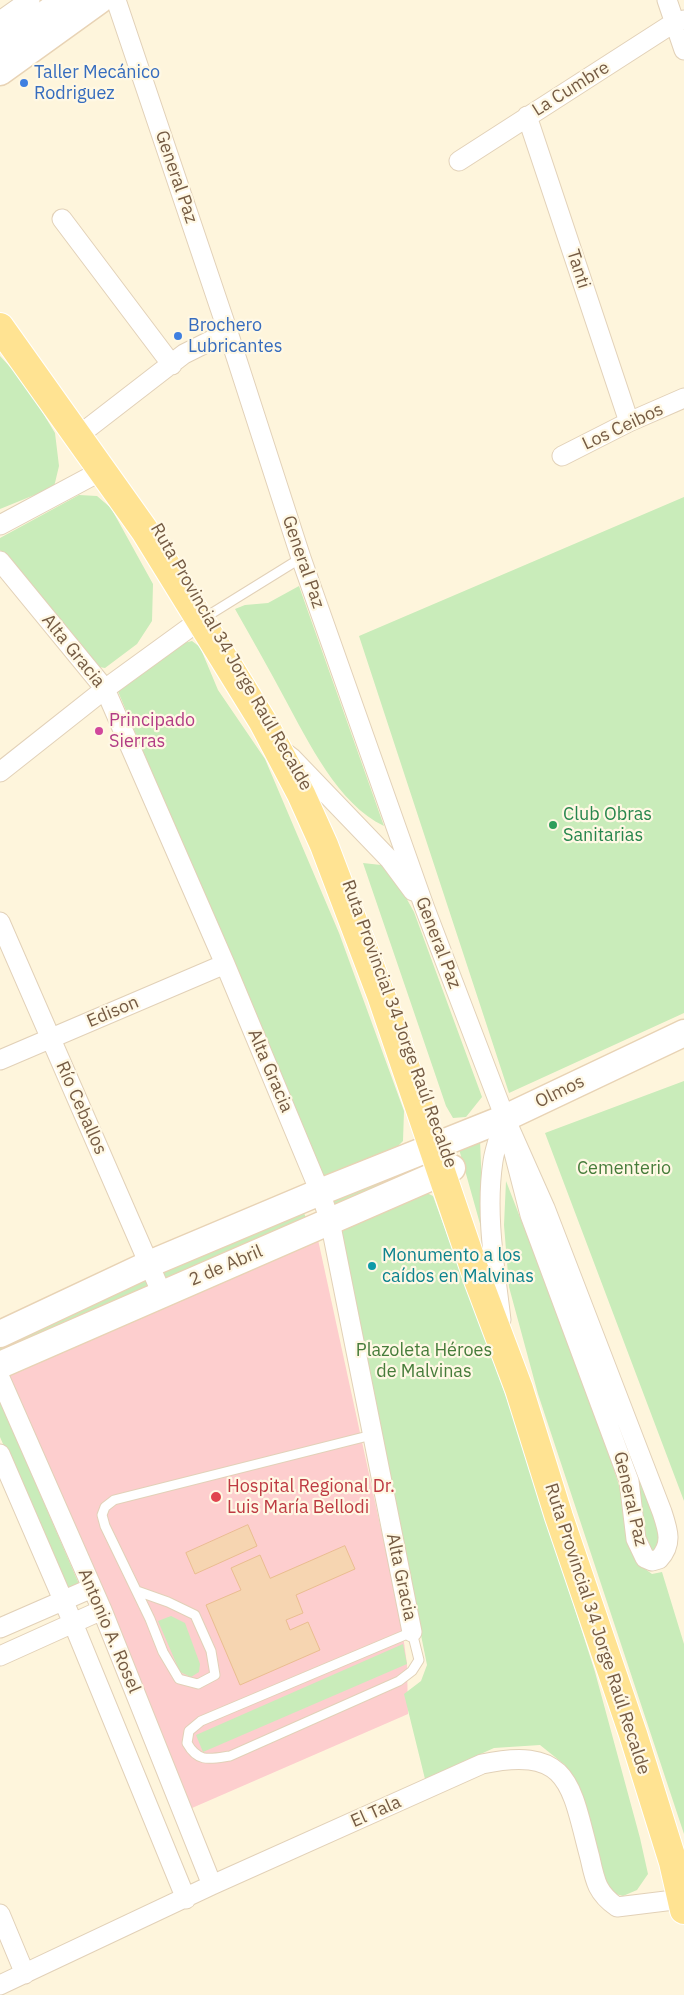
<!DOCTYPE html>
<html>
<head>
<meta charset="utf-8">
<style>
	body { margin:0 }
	canvas { display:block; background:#fef5dc }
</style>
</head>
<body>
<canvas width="684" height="1995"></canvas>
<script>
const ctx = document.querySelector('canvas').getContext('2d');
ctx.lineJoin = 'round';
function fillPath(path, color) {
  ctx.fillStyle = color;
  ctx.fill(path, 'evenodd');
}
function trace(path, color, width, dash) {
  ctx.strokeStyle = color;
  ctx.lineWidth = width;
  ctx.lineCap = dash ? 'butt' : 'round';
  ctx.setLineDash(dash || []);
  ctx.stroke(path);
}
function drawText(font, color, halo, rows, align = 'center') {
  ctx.font = font + ' "IBM Plex Sans",sans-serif';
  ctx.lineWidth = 4.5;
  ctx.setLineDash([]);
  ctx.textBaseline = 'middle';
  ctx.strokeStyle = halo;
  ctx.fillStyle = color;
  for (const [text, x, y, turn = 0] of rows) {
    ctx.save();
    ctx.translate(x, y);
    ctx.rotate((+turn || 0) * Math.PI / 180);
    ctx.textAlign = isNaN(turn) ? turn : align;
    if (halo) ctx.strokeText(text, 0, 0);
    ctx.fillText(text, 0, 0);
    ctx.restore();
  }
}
fillPath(new Path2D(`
	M317 1235 401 1621 407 1664 408 1714 192 1808 4 1373Z`), '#fdcece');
fillPath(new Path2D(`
	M0 356 24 382 55 433 59 466 54 487 0 509Z
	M79 495 97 496 111 508 153 584 152 621 137 644 105 668 93 666 0 550V538Z
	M684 497V1013L509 1093 359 636Z
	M299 586 384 826C338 804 309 743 285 699 269 669 252 639 235 609L245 605 268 603Z
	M192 641 200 647 218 690 265 759 339 933 404 1111 403 1141 396 1148 321 1178 117 689 180 644Z
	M363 863 381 865 399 885 414 912 482 1097 466 1117 453 1118 446 1106Z
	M684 1081V1501L545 1133Z
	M480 1140 484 1238 459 1149Z
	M419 1159 424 1173 335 1208 330 1194Z
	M506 1181C544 1280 586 1380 618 1482 629 1517 617 1550 652 1574L662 1572 684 1644V1834L538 1394 509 1287 504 1225Z
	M421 1190 433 1196 513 1416 595 1672 640 1838 648 1874 637 1890 623 1896 612 1893 602 1880 576 1783 565 1765 540 1745 494 1748 425 1779 404 1694 421 1681 427 1665 340 1230Z
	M301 1206 307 1220 164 1283 159 1269Z
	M564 1270 661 1524 663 1548 655 1552 645 1549Z
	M145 1276 150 1286 0 1353V1341Z
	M0 1401 79 1584 66 1590 0 1437Z
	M171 1616 185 1623 200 1664 199 1672 191 1677 180 1672 158 1621Z
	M403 1644 407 1664 203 1752 196 1735Z`), '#c9ecba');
const building = new Path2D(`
	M248 1525 257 1546 195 1574 186 1553Z
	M345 1546 355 1569 296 1595 303 1613 286 1620 290 1630 308 1622 320 1650 240 1685 206 1605 241 1590 231 1568 260 1555 270 1578Z`);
fillPath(building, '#f6d5b1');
trace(building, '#eabd90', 1);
const lane = new Path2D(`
	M209 615 301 558
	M137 1591 168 1602 195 1615 211 1651 215 1675 198 1684 179 1679 163 1652 150 1619 105 1526 102 1515 105 1507 114 1500 372 1435
	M412 1632 419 1660 412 1671 399 1681 230 1756C210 1759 198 1763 187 1743L189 1731 201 1721Z`);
const street = new Path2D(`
	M116 0 228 332 301 558 424 906 505 1118 545 1208 662 1512C668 1530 673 1544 659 1559L652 1561 645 1558 636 1539 629 1481 530 1215 505 1118
	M667 0 684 50
	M0 21 30 0
	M527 116 629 422
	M459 161 675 22 684 20
	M62 219 172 365
	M87 429 184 354 228 332
	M562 456 629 422 684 398
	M0 525 103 470
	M0 561 105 689 225 964 320 1192 330 1221 412 1632
	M284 752 292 758 390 860 413 891
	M0 772 105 689 200 620
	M0 922 162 1294
	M0 1060 225 964
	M501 1320C495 1268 485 1214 493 1161 495 1147 501 1133 504 1120
	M0 1378 102 1610 212 1885
	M0 1454 73 1623 186 1899
	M0 1628 92 1588
	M0 1656 102 1610
	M0 1914 25 1974
	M0 1985 212 1885 482 1764C571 1745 571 1787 590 1858 595 1881 597 1893 617 1907L682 1899`);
const secondary = new Path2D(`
	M0 46 65 0
	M0 72 100 0
	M0 1334 149 1264 320 1192 505 1118 684 1033
	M0 1365 452 1168`);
const primary = new Path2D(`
	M0 327 145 531 263 722 301 794 324 845 381 995 478 1280 519 1389 559 1517 633 1734 673 1862 684 1910`);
trace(lane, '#e2d1b8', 11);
trace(street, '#e2d1b8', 21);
trace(secondary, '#e8d3b5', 29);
trace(primary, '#fff', 30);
trace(lane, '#fff', 9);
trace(street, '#fff', 19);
trace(secondary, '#fff', 26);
trace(primary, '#ffe392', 28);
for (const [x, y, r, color] of [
	[24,83,5,"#3f7fe0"],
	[178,336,5,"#3f7fe0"],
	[99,731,5,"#d1479c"],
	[553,825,5,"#2e9e5b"],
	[372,1266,5,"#0f9aa8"],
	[216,1497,6,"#e0444e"]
]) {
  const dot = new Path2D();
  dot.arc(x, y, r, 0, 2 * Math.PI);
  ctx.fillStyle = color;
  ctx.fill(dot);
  trace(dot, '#fff8e4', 2);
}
drawText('18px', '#366cbe', '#fff8e4', [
	["Taller Mecánico",34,73],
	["Rodriguez",34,94],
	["Brochero",188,326],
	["Lubricantes",188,347]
], 'left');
drawText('18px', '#755b43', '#fff8e4', [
	["La Cumbre",571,89,-32],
	["General Paz",176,177,71],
	["Tanti",578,269,72],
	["Los Ceibos",623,427,-25],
	["General Paz",303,562,71],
	["Alta Gracia",73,651,51],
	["Ruta Provincial 34 Jorge Raúl Recalde",231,657,60],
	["General Paz",438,943,69],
	["Edison",113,1012,-23],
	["Ruta Provincial 34 Jorge Raúl Recalde",399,1024,70],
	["Alta Gracia",270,1071,67],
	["Olmos",560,1092,-26],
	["Río Ceballos",81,1108,66],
	["2 de Abril",226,1266,-23],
	["General Paz",630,1499,77],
	["Alta Gracia",401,1577,78],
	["Ruta Provincial 34 Jorge Raúl Recalde",597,1629,72],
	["Antonio A. Rosel",109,1631,67],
	["El Tala",376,1812,-24]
]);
drawText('18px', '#b23c85', '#fff8e4', [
	["Principado",109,721],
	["Sierras",109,742]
], 'left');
drawText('18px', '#27864d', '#fff8e4', [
	["Club Obras",563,815],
	["Sanitarias",563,836]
], 'left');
drawText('18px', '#467c3a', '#fff8e4', [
	["Cementerio",624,1169],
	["Plazoleta Héroes",424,1351],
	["de Malvinas",424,1372]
]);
drawText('18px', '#0d838f', '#fff8e4', [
	["Monumento a los",382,1256],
	["caídos en Malvinas",382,1277]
], 'left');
drawText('18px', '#be3a42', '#fff8e4', [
	["Hospital Regional Dr.",227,1487],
	["Luis María Bellodi",227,1508]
], 'left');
</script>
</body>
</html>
